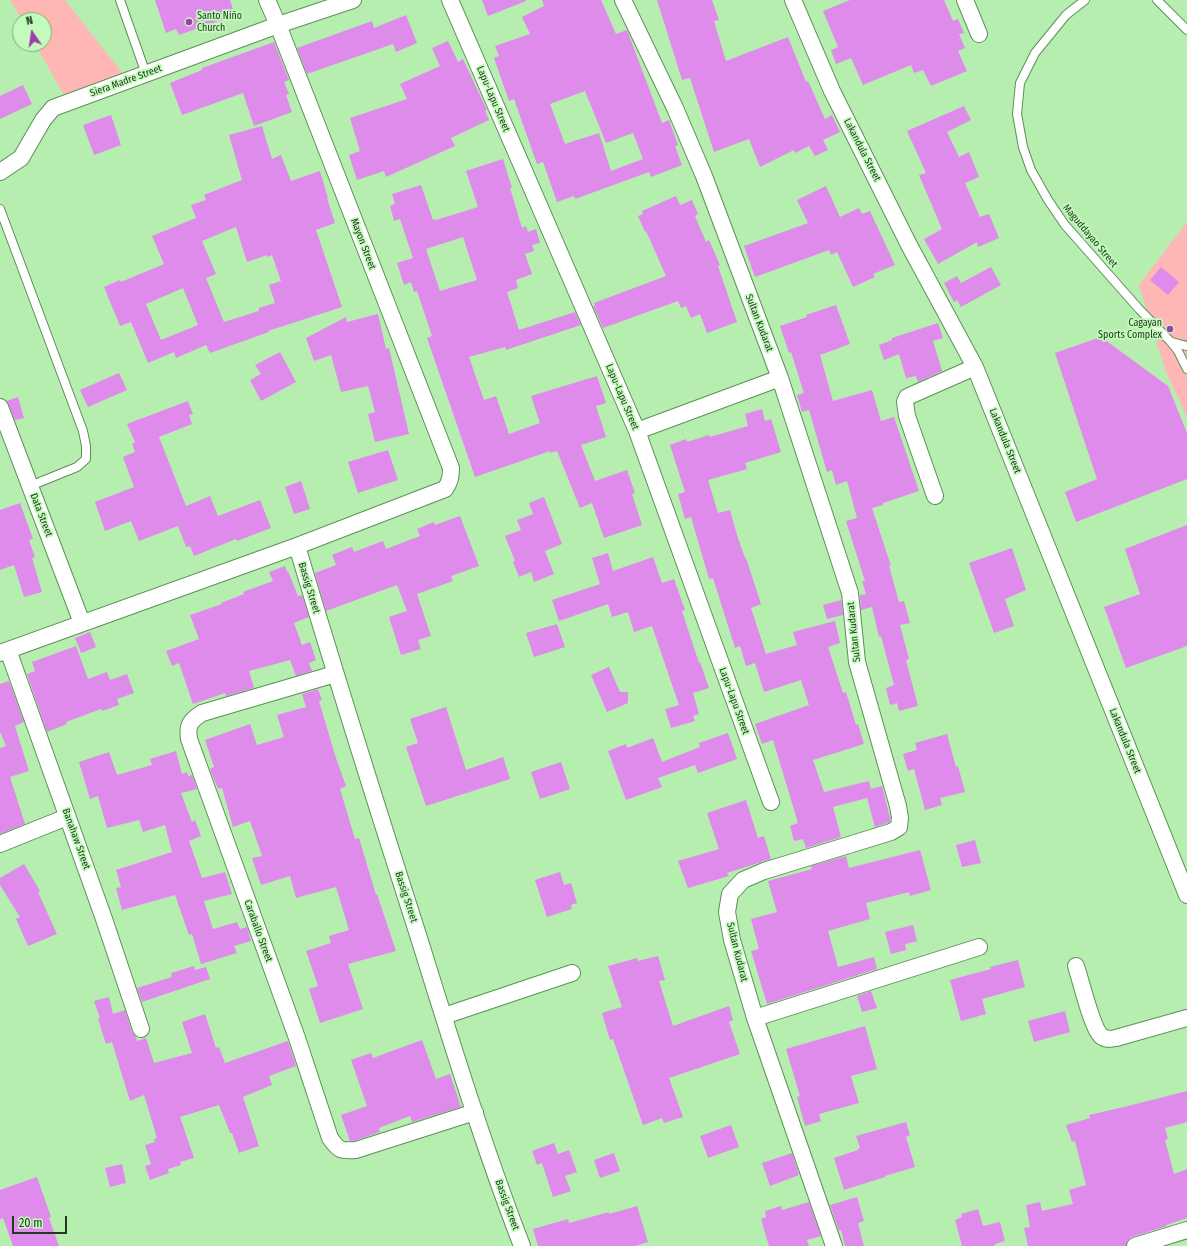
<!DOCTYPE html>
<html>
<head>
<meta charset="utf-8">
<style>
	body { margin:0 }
	#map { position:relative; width:1187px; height:1246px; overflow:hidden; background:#b6eeb0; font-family:"Fira Sans Condensed",sans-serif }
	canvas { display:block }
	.north { position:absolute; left:12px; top:12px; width:40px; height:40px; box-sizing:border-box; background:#c3fbbc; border:1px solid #83ad7e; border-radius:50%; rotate:347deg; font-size:11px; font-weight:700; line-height:16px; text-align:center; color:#223820 }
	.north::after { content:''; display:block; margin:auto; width:14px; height:18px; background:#9c40aa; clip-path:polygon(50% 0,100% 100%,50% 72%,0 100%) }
	.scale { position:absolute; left:12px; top:1216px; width:55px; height:18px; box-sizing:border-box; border:2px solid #223820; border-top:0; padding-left:5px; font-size:12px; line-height:14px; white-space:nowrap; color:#223820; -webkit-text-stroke:3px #c3fbbc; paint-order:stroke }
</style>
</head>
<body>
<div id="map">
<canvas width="1187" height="1246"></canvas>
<div class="north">N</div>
<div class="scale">20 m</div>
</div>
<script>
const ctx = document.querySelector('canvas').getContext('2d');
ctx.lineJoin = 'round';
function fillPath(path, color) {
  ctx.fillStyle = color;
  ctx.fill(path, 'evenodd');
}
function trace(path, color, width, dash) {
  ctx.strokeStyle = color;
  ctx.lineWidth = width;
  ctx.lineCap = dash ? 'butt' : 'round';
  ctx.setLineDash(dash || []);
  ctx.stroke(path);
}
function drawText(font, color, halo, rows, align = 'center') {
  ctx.font = font + ' "Fira Sans Condensed",sans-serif';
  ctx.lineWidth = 3.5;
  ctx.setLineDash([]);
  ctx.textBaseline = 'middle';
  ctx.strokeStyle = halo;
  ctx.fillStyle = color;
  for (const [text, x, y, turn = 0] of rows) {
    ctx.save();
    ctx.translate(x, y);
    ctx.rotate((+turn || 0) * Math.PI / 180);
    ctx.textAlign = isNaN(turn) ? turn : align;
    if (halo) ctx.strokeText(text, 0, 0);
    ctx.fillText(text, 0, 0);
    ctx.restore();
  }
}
fillPath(new Path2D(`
	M10 0H65L123 74 64 95 35 44H44V20H22Z
	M1187 222V418L1166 372 1139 285Z`), '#feb7b4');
fillPath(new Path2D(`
	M155 0H230L235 15 179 35 176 29 166 33Z
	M482 0H526V1L488 16Z
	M542 0H601L616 34 627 30 662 123 669 120 678 145 675 146 682 165 651 177 649 172 575 199 574 196 557 202 543 162 537 164 514 99 509 101 494 58 499 56 495 46 530 34 522 17 544 6ZM585 91 606 143 633 133 643 159 611 171 599 133 565 144 550 104Z
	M657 0H712L719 20 714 21 726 61 788 37 806 82 808 81 825 119 832 115 840 132 823 140 828 150 815 156 809 146 795 153 794 150 760 167 749 139 714 152 690 78 682 80Z
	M850 0H944L953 21 958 19 964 33 959 34 965 48 958 51 967 71 931 86 923 70 914 73 911 65 863 85 851 58 836 64 831 50 838 47 823 11Z
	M406 15 417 43 396 52 393 44 307 74 297 48 372 21 374 28Z
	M448 41 458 62 463 59 487 110 485 111 489 120 451 138 455 146 386 177 384 171 357 180 349 155 360 151 350 118 407 99 400 84 440 66 432 48Z
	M274 42 289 80 284 82 289 94 286 95 292 112 254 126 243 93 182 115 170 83 202 70V68Z
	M23 85 32 104 0 119V96Z
	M964 106 971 120 947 132 959 157 969 152 979 177 965 183 980 217 989 214 999 238 978 247 977 242 938 264 924 239 942 229 919 175 926 173 907 131Z
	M111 115 121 145 94 155 83 125Z
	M262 126 272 159 281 155 291 181 320 171 328 198H327L335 223 316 230 342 307 268 331 269 332 210 353 206 345 176 358 174 352 148 363 131 322 120 326 104 287 120 280 121 282 164 264 152 236 196 218 191 205 206 200 204 195 242 180 229 135ZM236 227 247 262 267 255V257L272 255 281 281 269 285 275 303 259 308V311L224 322 206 278 216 274 202 241ZM183 288 198 325 161 340 146 304Z
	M503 159 512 188H510L522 228 526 226 528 232 536 229 540 243 532 245 534 251 525 254 532 274 516 280 518 288 507 292 519 330 575 312 581 325 506 350 505 347 469 357 484 400 496 396 509 434 540 423 531 396 597 376 606 403 596 406 606 437 581 445 595 481 627 470 635 493 632 494 642 525 604 538 592 503 580 508 557 451 550 453V451L475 477 427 338 432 336 417 291 414 292 411 282 404 285 397 263 413 258 400 219 394 221 390 206 395 204 392 194 421 185 433 220 436 219V220L478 207 466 171ZM463 237 477 280 440 291 426 249Z
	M826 186 840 217 859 208 862 214 870 211 895 265 873 274 875 277 853 287 837 252 831 255 829 250 755 277 744 246 808 223 797 200Z
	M676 196 680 205 692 200 698 214 695 216 706 242 709 240 720 265 718 266 737 322 707 333 700 314 691 318 686 306 681 308 678 301 603 328 593 306H595L594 303 666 276 646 231 645 232 638 216 643 214 642 211Z
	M991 267 1001 285 961 307 957 300 954 302 944 283 957 276 961 283Z
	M1161 267 1179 282 1168 295 1150 280Z
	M836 305 850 344 820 355 833 401 872 390 881 421 894 417 919 491 883 503V505L872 508 891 566H889L899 602 904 601 910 623 900 625 909 659 906 660 918 706 899 711 897 703 890 705 886 688 894 685 881 636 879 637 872 607 861 610 860 595 866 594 862 581H865L846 521 857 518 847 481 836 485 832 470 827 472 809 410 802 412 797 395 804 393 791 352 789 353 780 326 807 317 806 315Z
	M378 314 386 349 389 348 409 434 375 442 368 414 375 412 368 386 341 392 331 355 314 361 306 338 346 317 347 322Z
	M938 323 943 338 933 341 942 371 918 382 916 376 906 378 899 354 884 360 879 345 892 340V338Z
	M1101 337 1168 386 1187 433V479L1076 522 1065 492 1097 479 1055 353Z
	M280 352 296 382 261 401 250 380 261 374 255 365Z
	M119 373 127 390 88 407 80 390Z
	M18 397 24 418 15 420 7 401Z
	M188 401 193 414 189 415 192 424 159 437 186 506 210 496 218 516 260 500 271 528 237 541 236 539 194 556 190 546 186 547 178 526 139 541 131 521 105 531 95 502 134 487 123 457 135 452 132 444 135 442 127 424Z
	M762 409 765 421 771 419 781 452 745 463 747 469 708 480 718 513 730 510 737 535 745 558H746L761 604 751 608 766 654 797 645 793 632 835 621 840 643 828 647 843 693 846 692 856 725 858 724 864 744 813 760 824 792 869 781 871 789 882 786 890 818V821L887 823 875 827 867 798 833 807 841 837 806 848 803 839 794 841 790 826 798 823 773 740 762 744 755 724 809 705 801 680 764 692 755 663 746 666 740 646 735 648 713 578 709 579 691 517 685 519 678 494 685 492 670 445 686 439 687 442 709 435 710 437 748 426 745 414Z
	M388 450 398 480 358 493 348 462Z
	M301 481 310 509 294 514 285 487Z
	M544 497 562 544 545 551 554 574 534 582 531 572 519 577 513 562 515 561 505 536 521 530 517 520 533 514 529 503Z
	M20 503 33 539 29 540 35 557 32 558 42 592 24 597 14 565 0 570V510Z
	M460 516 479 566 451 576 453 581 417 594 431 636 418 640 421 649 401 655 389 617 407 611 397 585 326 611 315 573 336 565 332 555 352 547 354 552 383 541 386 549 420 536 417 529 434 522 435 525Z
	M1187 525V646L1126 668 1104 607 1140 594 1125 549Z
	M1012 548 1026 590 1005 599 1014 626 994 633 969 563Z
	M608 553 613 571 653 557 662 583 674 579 685 610 682 611 699 663 700 662 709 688 693 693 699 714 693 716 695 721 671 728 665 709 679 705 652 626 634 632 628 612 612 617 608 604 559 621 552 600 600 584 592 558Z
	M285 566 287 572 288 571 298 596 302 595 309 617 294 623 302 645 310 642 316 660 309 663 312 671 296 676 290 660 249 671 254 688 226 696 225 693 193 704 179 663 172 666 166 651 199 639 190 615 222 604 221 603 244 594 243 592 273 581 269 572Z
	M841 600 843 615 827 619 823 605Z
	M557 624 565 647 534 657 526 633Z
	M90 632 96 647 81 653 75 638Z
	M76 646 88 679 107 672 110 680 127 674 134 693 117 699 119 705 102 711 101 709 66 722 67 724 47 732 27 674 35 671 32 662Z
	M609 667 620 692H628V703L607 712 591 675Z
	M9 681 24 722 15 726 29 771 10 777 25 824 0 834V748L6 746 0 732V684Z
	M318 689 322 700 319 701 335 755 346 786 340 789 355 839 359 838 376 895 377 894 396 951 348 964 363 1009 320 1023 309 989 318 986 306 951 331 943 329 936 349 930 336 887 296 898 290 876 261 885 252 858 262 856 250 821 233 827 222 788 218 789 210 769 214 767 205 740 250 724 257 745 284 737 277 715 306 707 302 694Z
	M446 707 466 770 503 757 510 779 426 806 406 747 418 743 410 719Z
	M728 733 737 759 698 773 695 765 658 778 662 787 626 800 608 751 626 744 627 748 653 738 662 762 700 747 699 743Z
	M947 734 956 767 958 766 965 792 940 798 942 805 925 810 914 769 908 771 903 754 917 750 915 743Z
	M176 751 182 774 187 772 188 776 192 775 197 789 181 793 192 822 195 820 201 836 189 841 202 878 225 872 232 894 204 901 213 929 237 922 240 929 247 927 251 941 234 946 237 953 201 964 192 934 189 935 175 895 122 910 116 888 121 887 116 870 172 852 165 825 143 832 139 820 107 828 98 796 90 799 79 762 109 752 117 775 152 765 150 759Z
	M561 762 570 789 540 799 531 772Z
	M746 800 758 838 764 836 771 859 727 873 729 876 688 888 678 861 719 849 707 813Z
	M975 840 981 863 962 867 956 845Z
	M920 850 931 890 910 896 909 892 866 903 870 919 828 931 838 967 874 957 877 969 767 1004 751 951 759 949 751 919 777 912 768 881 812 869 811 866 846 856 849 868Z
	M24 864 40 891 38 892 57 934 28 946 16 919 20 917 0 885V878Z
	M560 872 564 885 571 883 577 903 571 905 572 909 547 917 535 880Z
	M913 925 917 941 905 944 906 950 891 954 885 932Z
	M658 956 665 980 659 981 673 1026 729 1006 733 1020 729 1022 740 1054 669 1078 683 1117 664 1123 662 1118 643 1125 613 1039 610 1040 602 1013 622 1007 608 966 637 958 638 961Z
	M1018 960 1025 987 982 999 986 1014 961 1021 950 980 991 969 990 967Z
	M194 966 195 970 206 967 210 979 142 1002 137 988 172 977 171 973Z
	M871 991 877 1008 862 1012 857 996Z
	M109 997 113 1014 125 1010 132 1032 136 1037 137 1041 146 1038 154 1063 192 1053 182 1022 205 1014 216 1048 219 1047 225 1063 288 1041 296 1066 269 1076 272 1085 243 1097 259 1146 239 1153 232 1133H230L219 1105 180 1117 194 1158 180 1162 181 1165 168 1169 169 1173 150 1180 145 1166 151 1164 145 1145 155 1142 154 1139 157 1138 144 1095 130 1101 112 1042 106 1044 98 1019 100 1018 94 1001Z
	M1065 1011 1070 1032 1034 1042 1028 1021Z
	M865 1026 877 1069 851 1076 859 1103 819 1114 821 1121 805 1126 797 1097 800 1096 786 1049Z
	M422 1040 436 1079 450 1074 461 1107 412 1122 410 1116 379 1128 380 1132 354 1141H350L341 1115 367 1106 351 1060 371 1053 373 1058Z
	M1187 1091V1122L1165 1128 1168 1139 1165 1140 1174 1174 1187 1169V1218L1166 1225 1167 1226 1132 1237 1128 1240 1126 1246H1028L1024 1228 1030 1227 1026 1205 1040 1202 1042 1211 1073 1204 1069 1190 1086 1185 1075 1141 1072 1142 1066 1125 1090 1118 1089 1115 1128 1106Z
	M906 1122 910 1135 906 1137 915 1167 885 1176V1177L844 1190 834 1158 858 1150V1149L860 1148 856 1136Z
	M731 1125 739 1147 708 1158 700 1136Z
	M554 1143 558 1154 569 1150 577 1172 565 1176 571 1191 553 1197 542 1163 537 1165 532 1151Z
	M614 1153 620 1171 600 1178 594 1160Z
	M792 1153 799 1175 770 1186 762 1163Z
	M122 1164 126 1183 110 1187 105 1168Z
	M37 1177 51 1217 49 1218 59 1246H13L3 1218 0 1219V1190Z
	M857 1197 864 1221 858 1223 864 1246H845L841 1230 839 1231 830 1205Z
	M809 1202 821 1236 807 1240 809 1246H769L761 1219 766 1217 765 1211 781 1206 782 1210Z
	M637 1206 648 1242 635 1246H538L533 1229 568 1219 569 1223 609 1212V1214Z
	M978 1209 983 1226 1000 1222 1005 1241 995 1244V1246H962L955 1220 962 1217 961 1214Z`), '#df8bec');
const service = new Path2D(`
	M120 0 146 74
	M1085 0 1066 15 1035 53 1020 83 1017 114 1023 147 1031 170 1048 200 1065 225 1139 309 1171 342 1178 351 1187 369
	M1157 0 1187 30
	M0 209 83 431 86 446V459L77 467 30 486
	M1171 342 1187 346`);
const minor = new Path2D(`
	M450 0 637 431 771 802
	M623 0 675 108 704 176 780 378 850 593 857 662 898 806 900 818 899 827 891 832 764 871 743 880 730 894 727 912 732 940 755 1018 834 1246
	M793 0 832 91 909 245 975 367 1187 895
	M965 0 979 34
	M0 172 21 158 43 120 53 108 278 25 353 0
	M0 407 82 623
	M637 431 780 378
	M935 496 907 416 905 402 907 397 975 367
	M297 546C336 677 377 807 419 938 451 1041 483 1145 522 1246
	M8 650 104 919 141 1029
	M0 653 297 546 445 489C450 482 451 477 451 468L278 25 267 0
	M335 674 202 713C190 721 187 725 189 739L297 1038 330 1138C339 1151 341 1151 356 1150L475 1112
	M0 844 67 817
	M1076 966C1081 981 1092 1028 1101 1036 1106 1040 1111 1039 1116 1038L1187 1018
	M444 1016 572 973
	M755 1018 979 947
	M1135 1246 1187 1230`);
trace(service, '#5c9057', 10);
trace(minor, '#5c9057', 18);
trace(service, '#fff', 8);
trace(minor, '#fff', 16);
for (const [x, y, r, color] of [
	[189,22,4,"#9c40aa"],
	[1170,329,4,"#9c40aa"]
]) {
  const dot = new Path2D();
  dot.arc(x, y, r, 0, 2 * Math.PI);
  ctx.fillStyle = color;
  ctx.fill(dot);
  trace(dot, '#c3fbbc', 1.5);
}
drawText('10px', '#223820', '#c3fbbc', [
	["Santo Niño",197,16],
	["Church",197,28],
	["Cagayan",1162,323,"right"],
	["Sports Complex",1162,335,"right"]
], 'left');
drawText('10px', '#223820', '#c3fbbc', [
	["Siera Madre Street",126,81,-20],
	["Lapu-Lapu Street",493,99,67],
	["Lakandula Street",862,150,63],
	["Maguddayao Street",1090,236,50],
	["Mayon Street",363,244,69],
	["Sultan Kudarat",759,323,69],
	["Lapu-Lapu Street",622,397,67],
	["Lakandula Street",1005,441,68],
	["Data Street",41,515,69],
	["Bassig Street",309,588,73],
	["Sultan Kudarat",854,632,-96],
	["Lapu-Lapu Street",734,701,70],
	["Lakandula Street",1125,741,68],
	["Banahaw Street",76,839,70],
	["Bassig Street",406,897,72],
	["Caraballo Street",258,931,70],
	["Sultan Kudarat",737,952,76],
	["Bassig Street",507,1205,70]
]);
</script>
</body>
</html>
